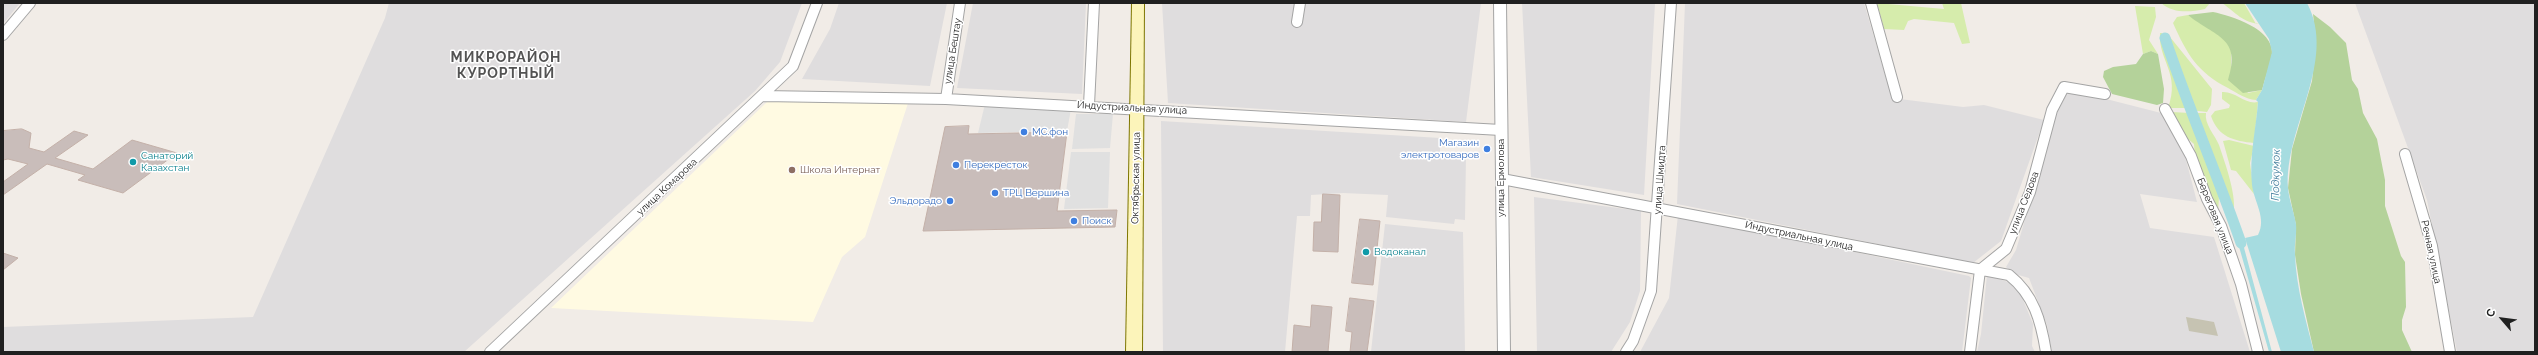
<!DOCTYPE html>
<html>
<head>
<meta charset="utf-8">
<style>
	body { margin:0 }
	#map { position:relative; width:2538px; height:355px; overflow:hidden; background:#f1ece7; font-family:Raleway,sans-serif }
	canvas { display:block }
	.frame { position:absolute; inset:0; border:4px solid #202020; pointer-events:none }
	.north { position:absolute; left:2482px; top:299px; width:40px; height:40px; -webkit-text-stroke:3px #fff; paint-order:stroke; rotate:298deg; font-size:11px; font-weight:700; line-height:16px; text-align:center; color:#202020 }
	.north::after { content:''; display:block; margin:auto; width:14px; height:18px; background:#202020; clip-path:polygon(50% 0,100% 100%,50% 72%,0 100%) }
</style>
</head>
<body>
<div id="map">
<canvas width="2538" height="355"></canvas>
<div class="frame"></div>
<div class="north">С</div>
</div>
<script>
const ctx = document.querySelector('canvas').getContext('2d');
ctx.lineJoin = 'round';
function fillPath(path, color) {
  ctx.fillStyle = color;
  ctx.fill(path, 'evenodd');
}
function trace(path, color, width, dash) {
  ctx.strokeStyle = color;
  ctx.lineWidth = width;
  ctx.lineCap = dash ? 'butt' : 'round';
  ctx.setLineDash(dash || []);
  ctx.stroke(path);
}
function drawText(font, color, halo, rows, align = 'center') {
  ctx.font = font + ' Raleway,sans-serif';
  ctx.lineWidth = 3;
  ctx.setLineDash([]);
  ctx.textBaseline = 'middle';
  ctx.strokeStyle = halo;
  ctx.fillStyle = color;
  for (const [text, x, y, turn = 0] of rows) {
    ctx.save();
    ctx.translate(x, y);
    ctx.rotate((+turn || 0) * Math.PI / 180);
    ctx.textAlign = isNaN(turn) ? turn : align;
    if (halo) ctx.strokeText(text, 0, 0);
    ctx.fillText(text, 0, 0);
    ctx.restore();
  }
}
fillPath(new Path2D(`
	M3 3H20L3 24Z
	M389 3H802L780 62 755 91 464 352H3V327L253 317 385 18Z
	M839 3H947L930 86 802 79 830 29Z
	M973 3H1086L1082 94 957 88Z
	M1162 3H1295L1292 24 1299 25 1303 3H1481L1466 122 1168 103Z
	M1522 3H1655L1644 195 1531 177Z
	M1685 3H1864L1892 98 1963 107 1984 105 2044 120 2001 241 1973 263 1677 204Z
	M2355 3H2535V352H2457L2427 200Z
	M2067 89 2165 114 2185 156 2197 202 2140 194 2150 228 2214 237 2250 352H2052L2047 325 2029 278 2015 274 2006 267 2016 250 2056 115Z
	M1161 121 1440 138V155L1466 156 1465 220 1455 219 1454 224 1386 217 1388 195 1343 193 1311 195 1310 216H1297L1285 352H1163Z
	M1534 197 1641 211 1640 291 1630 322 1611 352H1537Z
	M1678 215 1969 276 1971 278 1962 352H1640L1669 298Z
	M1385 224 1463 232 1465 352H1371Z
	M1987 275 2017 285 2033 324 2032 346 2035 352H1977L1981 334Z`), '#dfddde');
fillPath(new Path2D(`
	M909 100 865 237 842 257 813 322 551 308 767 102Z`), '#fffae2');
fillPath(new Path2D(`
	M2186 317 2214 322 2218 336 2189 331Z`), '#c6c3b2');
fillPath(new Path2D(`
	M1877 3 1944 9 1942 3H1961L1970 43 1962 44 1954 23 1914 19 1908 21 1904 30 1884 29Z
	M2161 3H2210L2205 9C2190 12 2174 14 2161 3Z
	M2222 3H2244L2256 24H2261C2243 23 2236 13 2222 3Z
	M2135 6 2155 7 2156 17 2149 40 2158 54 2151 51 2143 54Z
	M2188 15 2222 35 2231 47V71L2248 93 2262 90 2256 100C2245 99 2237 93 2228 88 2197 72 2187 54 2173 23L2177 17Z
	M2160 33H2162L2187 108H2168C2181 73 2158 61 2160 33Z
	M2164 34 2170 37 2212 89 2211 105 2207 112 2190 110Z
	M2222 92C2236 91 2245 105 2258 102L2254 143C2234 141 2218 137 2211 116L2215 111 2229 108 2230 105 2222 99Z
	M2172 112 2190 113 2219 196 2218 213 2195 157 2194 144 2187 138Z
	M2195 113H2206C2204 124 2215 135 2219 145 2225 163 2238 198 2233 215Z
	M2229 140 2254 146 2250 163 2254 194 2236 171 2231 170 2223 141Z`), '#d6ecac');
fillPath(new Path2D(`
	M2213 12C2232 16 2274 29 2272 54 2270 66 2265 78 2262 90L2243 93 2228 80C2242 37 2215 37 2188 15Z
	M2313 14 2330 27 2346 43 2352 80 2358 89 2363 113 2377 139 2385 180V206L2401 256 2405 262 2406 307 2402 320V330L2412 352H2314L2301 294 2295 255 2296 225 2288 188 2292 149 2312 81 2316 42Z
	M2151 51 2158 54 2164 89 2163 103 2157 105 2112 94 2103 77 2104 71 2113 67 2136 64 2143 54Z`), '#b4d29a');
fillPath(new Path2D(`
	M985 104 1071 109 1067 131 978 133Z
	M1076 114H1113L1110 148 1072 149Z
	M1071 152H1110L1108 208 1064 209Z`), '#e0e0e0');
fillPath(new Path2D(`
	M2245 3H2307C2338 61 2284 128 2288 188 2289 200 2294 212 2296 224 2297 234 2294 244 2295 254 2296 287 2306 321 2314 352H2281L2245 238 2258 235C2267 218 2254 202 2252 185 2249 157 2256 129 2258 102L2256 100 2262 90 2272 52 2269 39Z
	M2234 229H2239L2272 352H2269Z`), '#a6dce0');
trace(new Path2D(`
	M2165 38C2188 107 2217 174 2241 243`), '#a6dce0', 11);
const building = new Path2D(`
	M969 126 968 134 1067 132 1057 211 1117 210 1115 227 923 231 945 127Z
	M22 129 31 133 29 148 44 152 74 131 88 135 55 158 93 169 132 140 177 153 123 193 78 180 85 175 47 164 3 195V182L28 164 8 159 3 160V131Z
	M1323 194 1340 195 1338 252 1313 251 1314 222H1321Z
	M1360 219 1380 221 1373 285 1352 283Z
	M3 253 18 258 3 270Z
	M1350 298 1374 301 1367 352H1350L1352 332 1346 331Z
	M1312 305 1332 307 1328 352H1292L1294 325 1310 327Z`);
fillPath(building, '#c9bdba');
trace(building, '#c3b0a8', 1);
const minor = new Path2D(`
	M1871 3 1897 97
	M1297 22 1300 3
	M3 35 30 3
	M763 96 946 99 1501 130
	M946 99 960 3
	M1089 105 1094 3
	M2165 109 2191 156 2207 199 2221 226 2241 284 2258 352
	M2405 154 2432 246 2450 352
	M1502 179 2009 275C2034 295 2041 321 2046 352
	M490 352 793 66 817 3
	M1626 352 1633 341 1651 291 1671 3
	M1970 352 1980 270 2006 249 2030 192 2052 110 2064 87 2105 94`);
const tertiary = new Path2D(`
	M1500 3 1504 352`);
const secondary = new Path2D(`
	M1132 3H1144L1142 352H1126Z`);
trace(minor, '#a4a4a4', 12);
trace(tertiary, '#a4a4a4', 14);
trace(secondary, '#7e7601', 2);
trace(minor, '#fff', 10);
trace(tertiary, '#fff', 12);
fillPath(secondary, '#fcf4ba');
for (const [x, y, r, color] of [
	[1024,132,4,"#3f7fe0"],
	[1487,149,4,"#3f7fe0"],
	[133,162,4,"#0f9aa8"],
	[956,165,4,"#3f7fe0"],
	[792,170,4,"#8d6e63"],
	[995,193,4,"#3f7fe0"],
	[950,201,4,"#3f7fe0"],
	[1074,221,4,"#3f7fe0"],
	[1366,252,4,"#0f9aa8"]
]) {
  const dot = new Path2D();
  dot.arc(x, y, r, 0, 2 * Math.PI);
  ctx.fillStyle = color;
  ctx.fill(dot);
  trace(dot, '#fff', 1.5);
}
drawText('10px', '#202020', '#fff', [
	["улица Бештау",953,51,-81],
	["Индустриальная улица",1132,108,3],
	["Октябрьская улица",1136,178,-89],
	["улица Ермолова",1501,178,-90],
	["улица Шмидта",1660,180,-86],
	["улица Комарова",667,187,-43],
	["улица Седова",2024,203,-69],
	["Береговая улица",2215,216,68],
	["Индустриальная улица",1799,236,12],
	["Речная улица",2431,252,78]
]);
drawText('10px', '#366cbe', '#fff', [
	["МС.фон",1032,132],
	["Магазин",1479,143,"right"],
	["электротоваров",1479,155,"right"],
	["Перекресток",964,165],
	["ТРЦ Вершина",1003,193],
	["Эльдорадо",942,201,"right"],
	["Поиск",1082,221]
], 'left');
drawText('10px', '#0d838f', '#fff', [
	["Санаторий",141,156],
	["Казахстан",141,168],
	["Водоканал",1374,252]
], 'left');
drawText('10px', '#785e54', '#fff', [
	["Школа Интернат",800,170]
], 'left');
drawText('italic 11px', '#417d9c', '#fff', [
	["Подкумок",2276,175,-89]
]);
ctx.letterSpacing = '1px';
drawText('bold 14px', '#535353', '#fff', [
	["МИКРОРАЙОН",506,58],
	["КУРОРТНЫЙ",506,74]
]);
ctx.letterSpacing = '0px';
</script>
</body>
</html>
